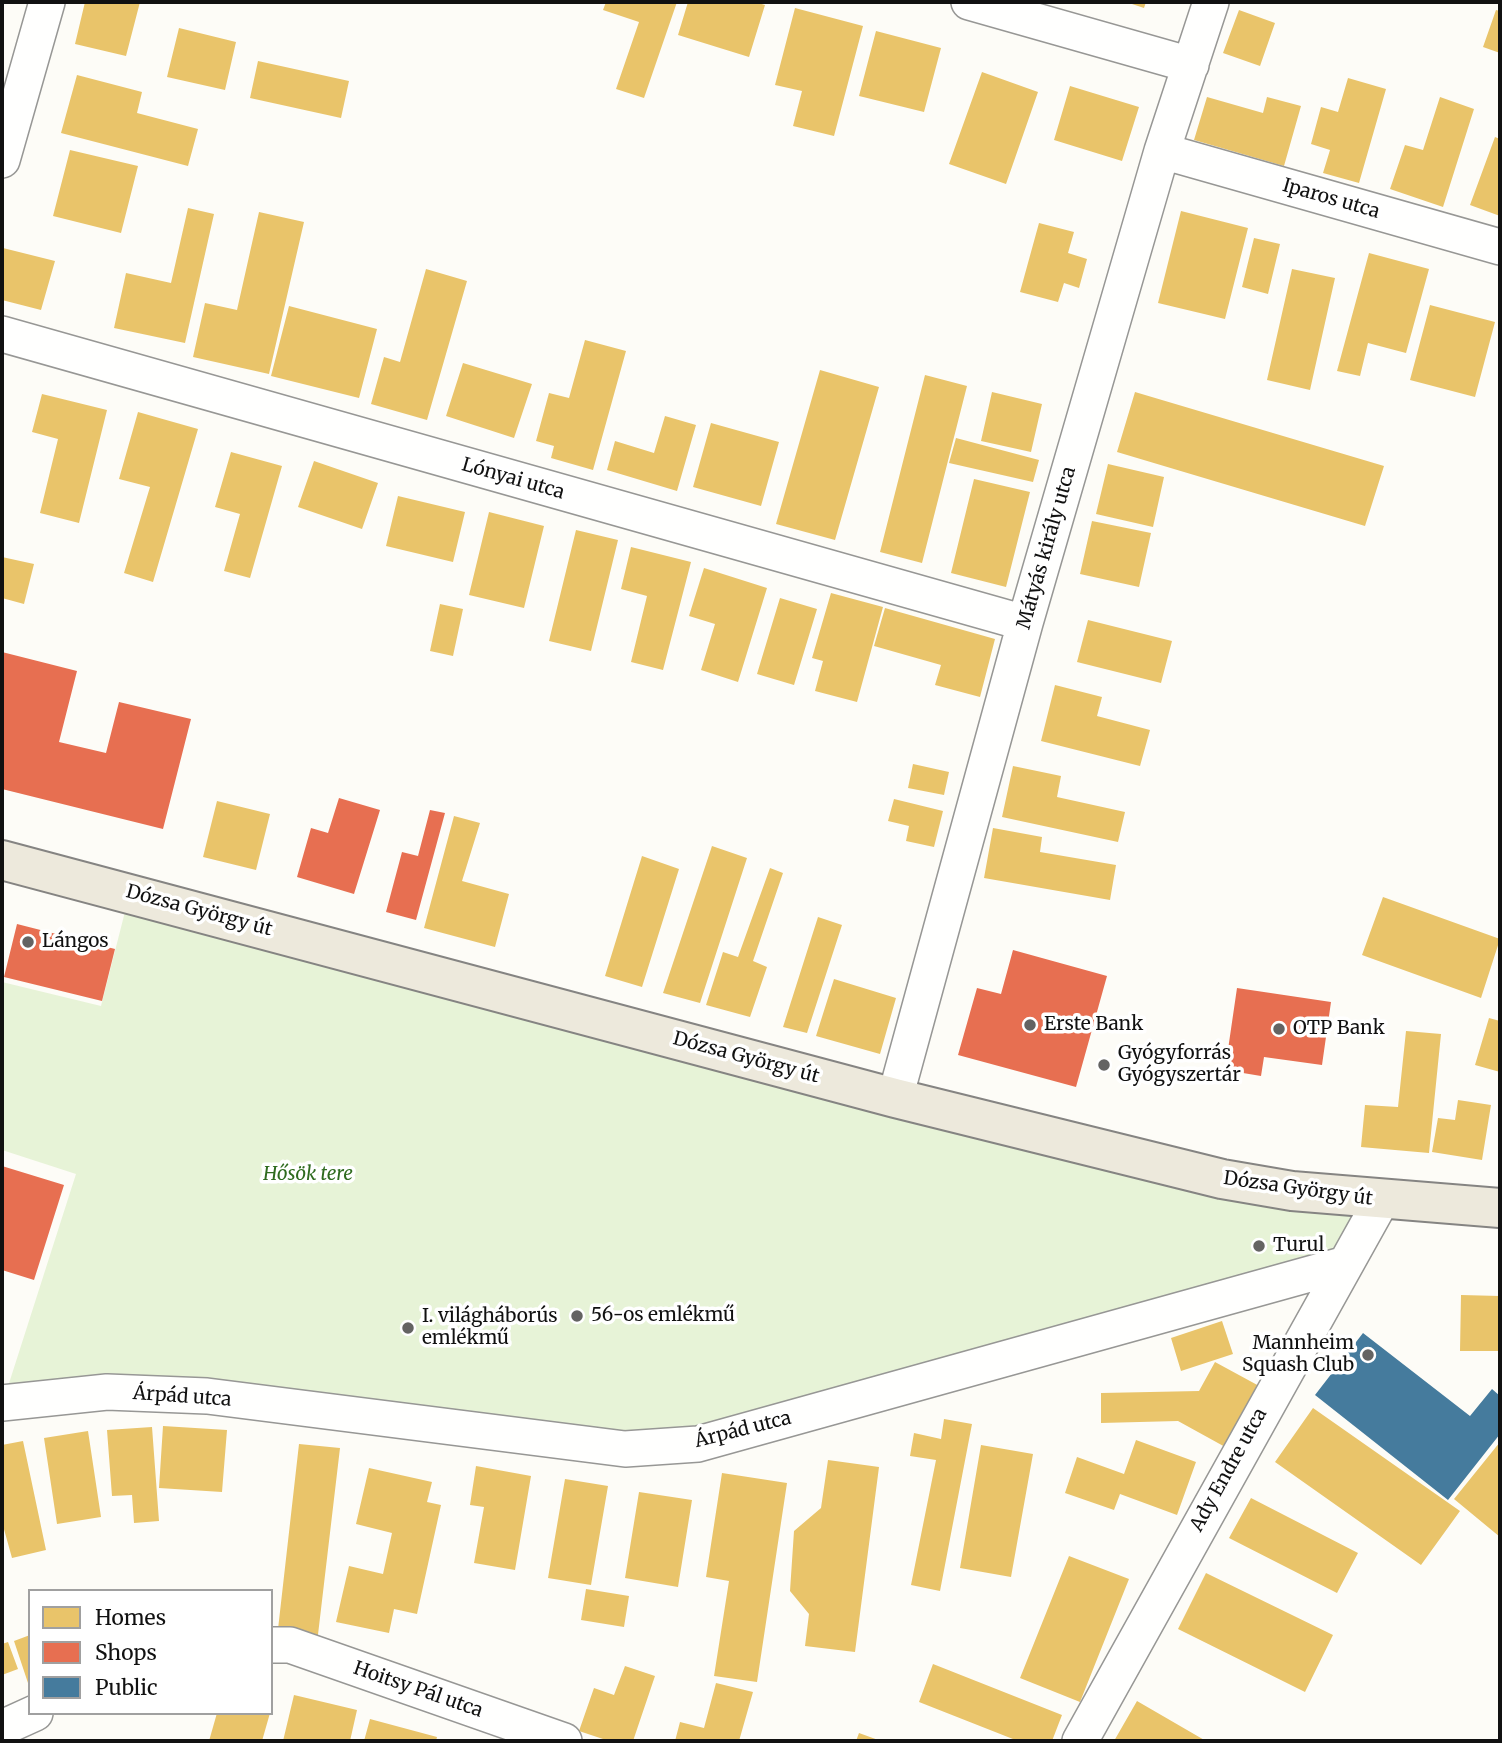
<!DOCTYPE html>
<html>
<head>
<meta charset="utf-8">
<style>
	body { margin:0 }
	#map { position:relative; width:1502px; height:1743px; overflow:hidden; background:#fdfcf7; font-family:Merriweather,serif }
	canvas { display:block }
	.frame { position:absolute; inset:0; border:4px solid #111; pointer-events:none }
	.legend { position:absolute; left:28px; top:1589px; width:245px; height:126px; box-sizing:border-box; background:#fff; border:2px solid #a0a0a0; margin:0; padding:9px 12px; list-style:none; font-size:21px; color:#111 }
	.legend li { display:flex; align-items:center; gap:14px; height:35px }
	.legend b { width:35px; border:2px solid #a0a0a0 }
</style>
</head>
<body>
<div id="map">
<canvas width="1502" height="1743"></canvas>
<div class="frame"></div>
<ul class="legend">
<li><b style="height:19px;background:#e9c46a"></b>Homes</li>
<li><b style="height:19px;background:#e76f51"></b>Shops</li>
<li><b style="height:19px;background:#457b9d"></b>Public</li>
</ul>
</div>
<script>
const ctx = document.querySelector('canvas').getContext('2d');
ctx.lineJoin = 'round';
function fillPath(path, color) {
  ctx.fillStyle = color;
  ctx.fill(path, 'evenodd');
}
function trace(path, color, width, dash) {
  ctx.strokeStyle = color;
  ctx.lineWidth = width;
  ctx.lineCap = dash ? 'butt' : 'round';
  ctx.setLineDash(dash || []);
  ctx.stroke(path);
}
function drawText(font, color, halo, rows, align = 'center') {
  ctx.font = font + ' Merriweather,serif';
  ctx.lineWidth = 7;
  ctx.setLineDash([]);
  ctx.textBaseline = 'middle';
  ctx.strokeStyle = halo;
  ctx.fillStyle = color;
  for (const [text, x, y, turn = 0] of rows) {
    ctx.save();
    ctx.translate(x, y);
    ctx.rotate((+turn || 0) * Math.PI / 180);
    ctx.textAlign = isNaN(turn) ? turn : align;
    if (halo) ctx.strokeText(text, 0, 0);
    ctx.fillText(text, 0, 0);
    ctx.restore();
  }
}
fillPath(new Path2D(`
	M130 892 1381 1201 1352 1248 698 1444 207 1396 3 1402 76 1174 2 1150V982L101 1006Z`), '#e7f3d7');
fillPath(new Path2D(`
	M85 2H140L126 56 75 44Z
	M606 2H677L644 98 616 89 639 22 603 10Z
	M688 2H755L765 5 749 57 678 35Z
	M1126 2H1146L1144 8Z
	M795 8 863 26 834 136 793 126 802 91 775 85Z
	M1239 10 1275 23 1260 66 1223 53Z
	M1496 10 1500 11V53L1483 47Z
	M179 28 236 42 225 90 167 77Z
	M876 31 941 48 924 112 859 96Z
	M258 61 349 81 341 118 250 98Z
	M982 72 1038 92 1006 184 949 164Z
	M77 75 142 92 137 113 198 129 188 166 61 133Z
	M1348 78 1386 89 1359 183 1323 173 1330 150 1311 144 1321 107 1338 112Z
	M1070 86 1139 107 1122 161 1054 140Z
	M1207 97 1263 113 1267 97 1301 106 1284 166 1194 140Z
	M1440 97 1474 109 1443 207 1390 189 1405 145 1423 150Z
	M1495 137 1500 139V216L1470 205Z
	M70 150 138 166 121 233 53 216Z
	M188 208 214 214 185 343 114 328 126 273 171 283Z
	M1181 211 1248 228 1225 319 1158 303Z
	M259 212 304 222 269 374 193 357 205 303 237 310Z
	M1039 223 1074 232 1068 253 1087 259 1079 288 1064 283 1058 302 1020 292Z
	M1254 238 1280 244 1268 294 1242 287Z
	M3 248 55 261 41 310 2 300Z
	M1369 253 1429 269 1406 353 1368 343 1360 376 1337 371Z
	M426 269 467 281 427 420 371 404 384 357 400 362Z
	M1292 269 1335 278 1310 390 1267 380Z
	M1430 305 1495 322 1475 397 1410 380Z
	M289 306 377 329 359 398 271 376Z
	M585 340 626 351 593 470 551 458 554 446 536 441 549 393 569 398Z
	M463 363 532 384 514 438 446 416Z
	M820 370 879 387 835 540 776 524Z
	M925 375 967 386 922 563 880 552Z
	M992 392 1042 404 1031 452 981 441Z
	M1135 392 1384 466 1365 526 1117 452Z
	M42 394 107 410 79 523 40 513 58 439 32 432Z
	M138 412 198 429 153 582 124 573 150 487 119 479Z
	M665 416 696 425 677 491 607 470 615 441 654 453Z
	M711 423 779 442 761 506 693 487Z
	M956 438 1039 460 1033 482 949 463Z
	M231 452 282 466 250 578 224 571 240 514 215 507Z
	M314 461 378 483 362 529 298 507Z
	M1108 464 1164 477 1153 527 1096 514Z
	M974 479 1030 492 1006 587 951 573Z
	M398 496 465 512 453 562 386 546Z
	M489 512 544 526 524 608 469 595Z
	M1092 521 1151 533 1139 587 1080 574Z
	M576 530 618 540 591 651 549 641Z
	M631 547 691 562 663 670 631 662 647 596 621 589Z
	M2 557 34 564 24 604 2 598Z
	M704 568 767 588 738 682 701 670 715 624 689 616Z
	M831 593 883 607 857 702 815 691 823 661 812 658Z
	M780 598 817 609 794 685 757 674Z
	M440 604 463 609 453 656 430 651Z
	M885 608 995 639 980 697 935 685 941 665 874 646Z
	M1088 620 1172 641 1161 683 1077 662Z
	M1055 685 1102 697 1097 716 1150 730 1140 766 1041 741Z
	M913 764 949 772 944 795 908 788Z
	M1013 766 1061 776 1057 797 1125 812 1118 842 1002 817Z
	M894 799 943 811 934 847 906 841 909 826 888 821Z
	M217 801 270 814 256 870 203 857Z
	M454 816 480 823 462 881 509 894 495 947 424 928Z
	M993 828 1042 837 1040 852 1116 865 1110 900 984 878Z
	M712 846 747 858 700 1003 663 993Z
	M642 856 679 869 642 987 605 976Z
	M770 868 783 873 753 961 767 967 750 1017 706 1005 723 952 738 957Z
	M1383 897 1500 939 1481 998 1362 955Z
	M818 917 842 925 807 1033 783 1027Z
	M834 979 896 998 880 1054 816 1036Z
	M1489 1018 1500 1021V1072L1475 1065Z
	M1406 1031 1441 1034 1429 1153 1361 1147 1365 1105 1398 1107Z
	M1458 1100 1491 1105 1482 1160 1432 1152 1438 1118 1455 1120Z
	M1461 1295 1500 1296V1351H1460Z
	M1222 1321 1233 1354 1181 1371 1171 1338Z
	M1215 1362 1261 1387 1227 1448 1178 1421 1101 1423V1393L1199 1391Z
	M1313 1408 1460 1511 1421 1565 1275 1462Z
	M944 1419 972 1424 940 1591 911 1585 936 1460 910 1456 914 1433 941 1439Z
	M163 1426 227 1430 222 1492 159 1488Z
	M152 1427 159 1521 134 1523 132 1495 112 1496 107 1430Z
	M88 1431 101 1517 57 1524 44 1438Z
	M1136 1440 1196 1462 1177 1515 1120 1494 1114 1510 1065 1493 1077 1457 1124 1474Z
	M23 1441 46 1550 12 1558 2 1522V1445Z
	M1500 1442V1537L1454 1499Z
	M299 1444 340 1448 317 1643 277 1638Z
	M981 1445 1033 1454 1011 1577 960 1568Z
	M828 1460 879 1467 855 1652 805 1646 809 1614 790 1591 794 1531 821 1508Z
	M476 1466 531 1476 515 1570 474 1563 484 1507 470 1505Z
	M369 1468 432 1482 427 1502 441 1505 417 1614 394 1609 389 1633 336 1622 349 1566 383 1574 392 1533 356 1524Z
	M722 1473 787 1483 757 1682 714 1676 729 1581 706 1577Z
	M565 1479 608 1486 591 1585 548 1578Z
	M639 1492 692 1500 678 1587 625 1578Z
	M1251 1498 1358 1553 1337 1593 1229 1538Z
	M1069 1556 1129 1579 1080 1702 1020 1678Z
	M1206 1573 1333 1635 1305 1692 1178 1629Z
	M586 1589 629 1596 624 1627 581 1620Z
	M30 1635V1686H29L14 1641Z
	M8 1642 18 1669 2 1675V1644Z
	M933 1664 1062 1715 1052 1741H1018L919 1702Z
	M625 1666 655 1676 633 1741H609L579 1731 594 1688 614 1695Z
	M716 1683 753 1692 739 1741H675L680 1722 704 1728Z
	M294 1695 357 1710 350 1741H283Z
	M1137 1701 1206 1741H1114Z
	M217 1713H270L262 1741H209Z
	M370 1719 437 1737 436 1741H364Z
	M859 1733 881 1741H856Z`), '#e9c46a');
fillPath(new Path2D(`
	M2 652 77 671 59 742 106 753 119 702 191 719 163 829 2 789Z
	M339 798 380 810 354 894 297 877 311 828 328 833Z
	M430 810 445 813 416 920 386 912 402 852 418 856Z
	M17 924 115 949 102 1001 4 977Z
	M1013 950 1107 976 1076 1087 958 1055 977 988 1001 994Z
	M1237 988 1331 1002 1322 1065 1264 1057 1261 1076 1225 1070Z
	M2 1166 64 1185 34 1280 2 1270Z`), '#e76f51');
fillPath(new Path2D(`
	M1363 1333 1470 1416 1492 1389 1500 1396V1434L1448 1500 1315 1395Z`), '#457b9d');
const minor = new Path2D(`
	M969 2 1191 65
	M1162 151 1500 247
	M2 160 47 2
	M2 334 1025 623
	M895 1098 1025 623 1162 151 1211 2
	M2 1403 107 1392 207 1396 625 1449 698 1444 1342 1265
	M271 1645H290L564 1741
	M2 1728 35 1713
	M1080 1741 1381 1201`);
const major = new Path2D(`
	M2 860 895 1098 1222 1179 1292 1191 1500 1208`);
trace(minor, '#979795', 38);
trace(major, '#858482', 42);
trace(minor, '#fffffe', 35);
trace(major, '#ede9dc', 38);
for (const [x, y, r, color] of [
	[28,942,7,"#646362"],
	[1030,1025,7,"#646362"],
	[1279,1029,7,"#646362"],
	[1104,1065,7,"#646362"],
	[1259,1246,7,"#646362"],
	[577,1316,7,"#646362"],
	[408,1328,7,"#646362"],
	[1368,1355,7,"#646362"]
]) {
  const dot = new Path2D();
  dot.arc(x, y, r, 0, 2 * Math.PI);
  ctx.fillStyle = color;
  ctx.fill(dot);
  trace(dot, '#fff', 2.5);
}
drawText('19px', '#111', '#fff', [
	["Iparos utca",1331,199,16],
	["Lónyai utca",513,479,16],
	["Mátyás király utca",1047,548,-74],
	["Dózsa György út",199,911,15],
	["Dózsa György út",746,1058,15],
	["Dózsa György út",1298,1189,8],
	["Árpád utca",182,1397,4],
	["Árpád utca",743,1430,-14],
	["Ady Endre utca",1229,1470,-61],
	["Hoitsy Pál utca",418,1690,19]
]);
drawText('19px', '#111', '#fff', [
	["Lángos",42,942],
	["Erste Bank",1044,1025],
	["OTP Bank",1293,1029],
	["Gyógyforrás",1118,1054],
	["Gyógyszertár",1118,1076],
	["Turul",1273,1246],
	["56-os emlékmű",591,1316],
	["I. világháborús",422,1317],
	["emlékmű",422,1339],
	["Mannheim",1354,1344,"right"],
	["Squash Club",1354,1366,"right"]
], 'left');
drawText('italic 19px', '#2f6b1f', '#fff', [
	["Hősök tere",308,1175]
]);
</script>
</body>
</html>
